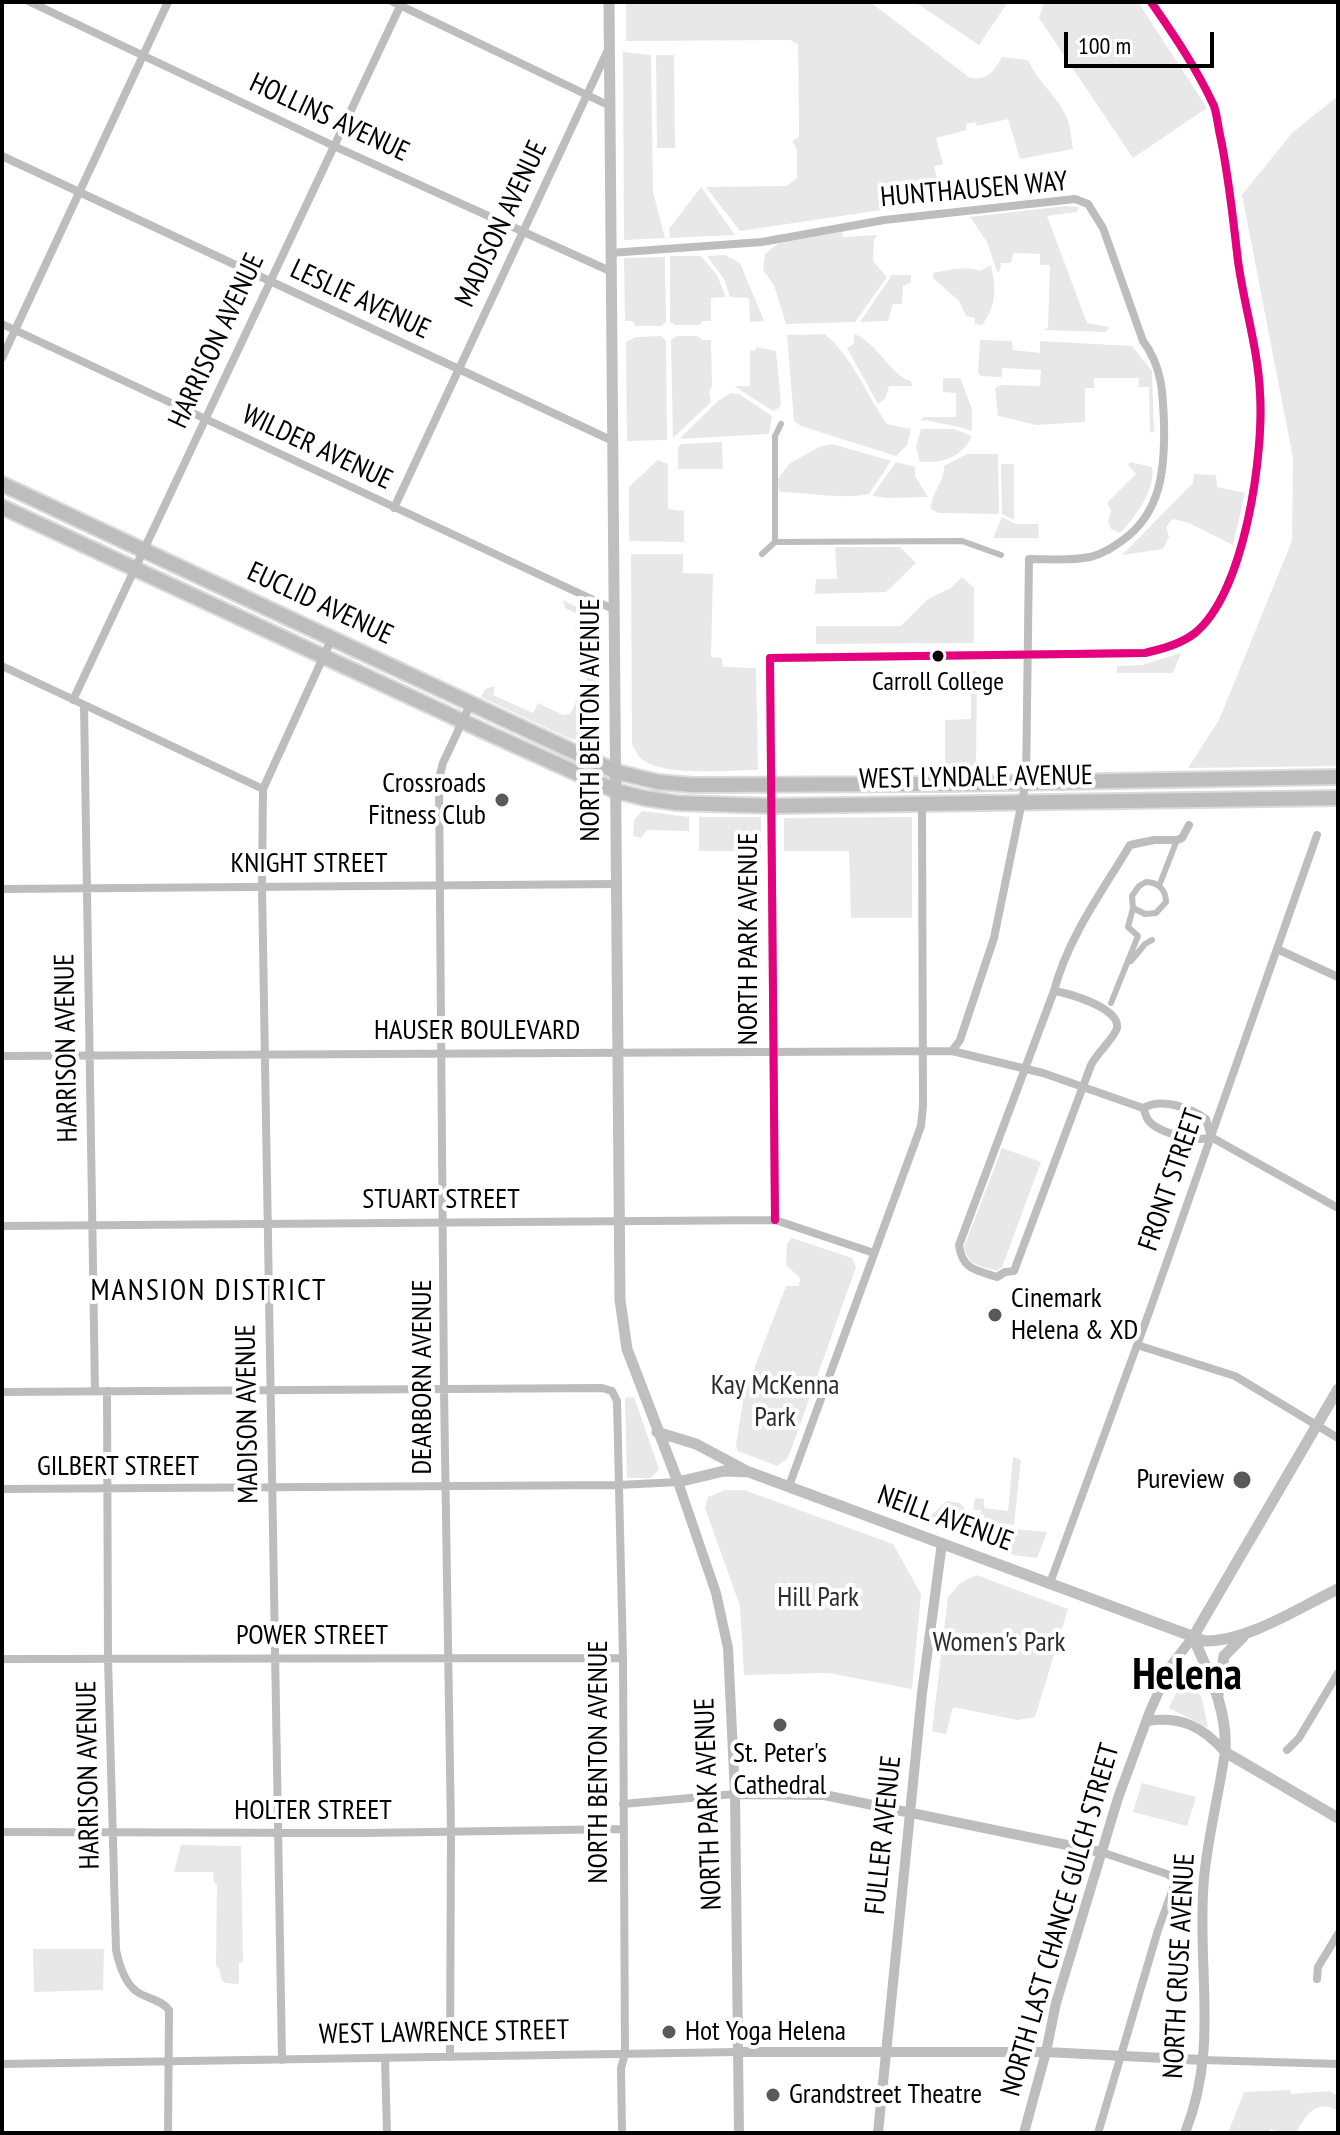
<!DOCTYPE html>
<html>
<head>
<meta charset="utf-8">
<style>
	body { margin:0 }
	#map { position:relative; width:1340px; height:2135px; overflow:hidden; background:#fff; font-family:"PT Sans Narrow",sans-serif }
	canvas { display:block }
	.frame { position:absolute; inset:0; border:4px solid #000; pointer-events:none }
	.scale { position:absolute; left:1064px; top:32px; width:150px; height:36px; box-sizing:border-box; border:4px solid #000; border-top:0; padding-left:10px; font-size:24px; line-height:28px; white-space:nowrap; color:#000; -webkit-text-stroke:6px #fff; paint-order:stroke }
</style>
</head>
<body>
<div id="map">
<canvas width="1340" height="2135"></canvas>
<div class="frame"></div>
<div class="scale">100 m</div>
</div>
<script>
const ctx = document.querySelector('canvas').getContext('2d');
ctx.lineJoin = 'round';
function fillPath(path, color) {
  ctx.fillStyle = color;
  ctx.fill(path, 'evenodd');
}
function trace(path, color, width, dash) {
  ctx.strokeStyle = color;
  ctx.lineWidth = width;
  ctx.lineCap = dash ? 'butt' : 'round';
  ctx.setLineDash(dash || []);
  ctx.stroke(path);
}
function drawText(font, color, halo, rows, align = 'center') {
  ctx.font = font + ' "PT Sans Narrow",sans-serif';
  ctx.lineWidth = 8;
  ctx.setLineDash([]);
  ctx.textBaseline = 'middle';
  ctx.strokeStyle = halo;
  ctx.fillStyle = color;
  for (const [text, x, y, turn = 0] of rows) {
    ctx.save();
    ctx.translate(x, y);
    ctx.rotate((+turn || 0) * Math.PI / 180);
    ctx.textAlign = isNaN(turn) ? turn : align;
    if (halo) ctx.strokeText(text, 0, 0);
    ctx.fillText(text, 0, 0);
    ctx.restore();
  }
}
fillPath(new Path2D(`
	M626 2H870L970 78C988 81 994 71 1002 57L1028 60C1038 83 1057 95 1067 118 1071 127 1071 139 1073 149L1020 159 1008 119 977 126 975 122 966 124V130L936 138 943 164 934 166 937 179 946 178 952 195 929 203 740 231 706 187 787 186 797 178V150L792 141 799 137 798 44 790 40 626 41Z
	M915 2H1008L979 45Z
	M1044 2H1138L1207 108 1133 158 1039 18Z
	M623 52 651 55 653 192 665 238 624 240Z
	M656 55H674L675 148H657Z
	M1338 96V766L1188 768 1219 720 1292 541 1293 458 1242 195 1292 133Z
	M701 187 735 235 670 238 669 229Z
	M1065 206 1079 207 1077 212 1047 216 1087 323 1109 327 1106 332 1043 330 1048 328 1050 265H1040V254L1013 253 1011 263H1001L1000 271 997 272 987 242 970 217Z
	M842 232 843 237 877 235 874 240 873 261 887 277 855 322 786 324 774 285 763 270 765 254 779 243Z
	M725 255 740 263 764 321 750 322 749 298 730 297 724 279 707 256Z
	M670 256H701L717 275 726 297 711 298V321H703L699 325H676L670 322Z
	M665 257 666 322 661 326H636L632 321H625L624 258Z
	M991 265C996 289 997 305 982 325L975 324V318L966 316 959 301 933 278V273C948 270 968 265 980 271Z
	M892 275H911V282L903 286 902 304H893L888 321 860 322Z
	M825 334C853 358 866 394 887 424L911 429 907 445 896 456 801 426 794 421 787 335Z
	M854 334C877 342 893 378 911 381L912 386H889L885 399 878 404 847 348 854 344Z
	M661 336 666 341 667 440 627 441 626 342 636 337Z
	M677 336H698L702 340H711L712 386 709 392 711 402 673 438 671 340Z
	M980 340 1012 341 1013 350 1040 353V341L1132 346 1152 371 1154 431 1150 433 1149 387H1138L1139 378H1094V388H1085V422L1036 425 998 416 995 388 1002 385 1040 386 1041 370 1002 368V377L981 376 978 373Z
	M756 347 776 351 781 403 780 407 773 411 734 386H750V351L756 350Z
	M943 378H960L972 409V431C956 425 940 424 926 420L921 421 923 417H956V393L943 392Z
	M731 393 739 394 772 416 769 434 679 439 718 401Z
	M921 429H954L972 436C961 458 943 463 920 462L916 447Z
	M722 442 723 469H678V447L681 444Z
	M832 444 891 461 869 494C840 500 809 492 779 492L778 479 789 464 819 447Z
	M967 454H998L999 514 939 513 931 509C931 492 944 484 944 466Z
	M658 460 668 464V509L684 511V542L629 541V487Z
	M896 462 915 467V476L928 497 887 498 872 496Z
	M1130 462 1152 467C1156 489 1135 518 1120 533L1111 529 1108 522 1111 510 1107 503 1136 474 1128 465Z
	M1001 464H1014V520L1002 514Z
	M1194 474 1216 475 1217 487 1245 493 1233 545 1189 523 1173 519 1166 527 1169 537 1163 549 1122 555 1193 483Z
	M1002 517 1016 524H1038L1039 538H993Z
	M835 547H900L916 563 886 592 815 594 816 579H837Z
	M683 554V573L713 574 711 657 722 658 723 667 756 668 758 770C728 770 674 776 648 763 639 759 636 752 632 744L631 554Z
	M962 577 974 588V643L816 644V626H901L928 599 951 588Z
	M563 600 596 617 598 621 596 729C589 741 583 741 570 739L481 697 485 689 495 686 493 695 533 713 538 703 563 715 570 714 591 671 590 653 574 628 588 634 593 622 565 608Z
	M1181 653 1173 673H1117V666L1142 665Z
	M971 671H977L976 770 945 771V720L971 719Z
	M642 811 689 817V831L647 830 641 838 633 836 634 820Z
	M699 817H761V851H699Z
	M912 817V918H851L849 851H784V818Z
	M1002 1148 1041 1162 1002 1267 997 1271C980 1266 968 1266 964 1247Z
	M792 1238 852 1258 856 1267 791 1450 787 1459 777 1466 738 1451 736 1446 744 1395 786 1286H799L800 1278 786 1265 787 1244Z
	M634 1397 659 1469 651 1478H627L625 1398Z
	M1013 1457 1021 1460 1014 1525 984 1521V1515L980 1514 981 1510H973L975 1498 984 1499V1508L1008 1511Z
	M725 1490H744L893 1544 921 1594 912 1689 828 1673 744 1675 740 1606 705 1508 708 1497Z
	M947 1501 960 1503 997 1548 925 1521Z
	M994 1527 1047 1532 1037 1558 1012 1555 1009 1547 1002 1546 1003 1538H1000V1534L993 1533Z
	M976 1575 1068 1609 1035 1717 1017 1720 953 1707 946 1734 932 1731 948 1597 960 1583Z
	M1187 1670 1202 1699 1208 1728 1169 1708Z
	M1142 1783 1196 1797 1187 1826 1133 1812Z
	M181 1845 241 1846 243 1963 239 1962V1984L225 1983 221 1979 220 1970 216 1966 217 1884 214 1883 213 1872H174Z
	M33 1949H104L103 1990 34 1992Z
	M1290 2090 1291 2094 1330 2091 1338 2096V2111C1316 2098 1306 2115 1296 2133H1280L1271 2129 1269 2133H1228L1244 2092Z`), '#e8e8e8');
const trunk = new Path2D(`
	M2 484 617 772 658 782 693 785 943 784 1338 777
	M2 507 488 733 616 791 644 798 677 803 772 806 1338 798`);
trace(trunk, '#dbdbdb', 18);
trace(new Path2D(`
	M775 542V436L781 424
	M762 554 775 542 962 541 1001 555
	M1159 886 1177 840
	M1131 961 1145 944 1152 940
	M1111 1003 1138 936 1128 927 1133 908 1132 896 1139 886 1146 882C1158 882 1166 890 1166 902L1156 913 1145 914 1133 908`), '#bdbdbd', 6);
trace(new Path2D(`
	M30 2 336 147 610 271
	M393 2 610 106
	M2 156 613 441
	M610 253 762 242 884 220 1075 199 1088 204 1103 228 1143 341C1162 366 1163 393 1164 423 1165 467 1162 512 1123 540 1113 547 1103 554 1090 557 1071 561 1049 559 1029 559L1026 782 994 938 960 1040 952 1051
	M2 324 615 610
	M2 358 168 2
	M394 508 607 52
	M2 666 263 789
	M73 700 402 2
	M84 705 95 1391
	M2 889 616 884
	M1277 949 1338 977
	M1054 991C1069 993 1120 1008 1117 1028 1115 1037 1097 1053 1091 1065L1014 1271 1005 1272 997 1277C975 1270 962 1269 959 1245Z
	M1054 991C1068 937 1102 892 1130 845L1154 840H1177L1182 838 1189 825
	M2 1056 952 1051 1043 1073 1143 1108C1162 1097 1190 1108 1206 1119L1211 1137
	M1143 1108C1145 1112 1146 1117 1148 1120 1158 1133 1197 1143 1211 1137L1338 1208
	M775 1220 770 658 1145 653C1162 649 1181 644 1195 633 1245 592 1264 454 1260 393 1258 349 1244 305 1238 261 1233 219 1229 177 1220 135 1218 126 1217 115 1214 106 1197 69 1174 35 1151 2
	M2 1226 775 1220 874 1253
	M1137 1345 1235 1376 1338 1438
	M107 1391 108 1659 116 1950C119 1964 124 1982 136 1991 146 1999 161 1999 169 2010L168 2133
	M2 1392 602 1388 612 1391 617 1401 623 1658 625 2054 621 2068 622 2133
	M789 1486 921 1126 923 1106 922 805
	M2 1489 619 1485 678 1482
	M1050 1583 1151 1307 1317 835
	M2 1659 623 1658
	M1287 1750 1299 1738 1338 1673
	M623 1804 735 1794
	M2 1832 365 1833 624 1829
	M1317 1979 1318 1967 1338 1934
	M450 2057 451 1832 444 1390 439 779 443 763 471 703
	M385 2058 387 2133
	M282 2060 262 886 263 789 332 638
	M1203 2060 1338 2064
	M2 2064 738 2052
	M1098 2133 1158 1930 1176 1880 1167 1874 1101 1852`), '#bdbdbd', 8);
trace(new Path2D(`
	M678 1482 716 1593 728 1648 735 1794 739 2133
	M1147 1721C1181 1716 1202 1726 1225 1752 1219 1794 1208 1836 1204 1878 1196 1968 1220 2045 1185 2133
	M735 1794 824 1795 1101 1852
	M738 2052H1046L1203 2060
	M878 2133 922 1693 942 1543
	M1024 2133 1046 2052 1056 2003 1118 1798 1150 1711 1170 1667 1193 1637`), '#bdbdbd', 10);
trace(new Path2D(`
	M609 2 620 1300 627 1349 678 1482 724 1471 749 1472 1205 1641C1249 1641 1298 1608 1338 1589
	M657 1432 696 1444 745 1470
	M1193 1637 1338 1389
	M1193 1637C1209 1674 1228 1710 1225 1752L1338 1818
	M1218 1695 1224 1656 1243 1637`), '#bfbfbf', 11);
trace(trunk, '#bdbdbd', 14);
trace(new Path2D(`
	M775 1220 770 658 1145 653C1162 649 1181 644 1195 633 1245 592 1264 454 1260 393 1258 349 1244 305 1238 261 1233 219 1229 177 1220 135 1218 126 1217 115 1214 106 1197 69 1174 35 1151 2`), '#e5007d', 8);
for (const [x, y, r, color] of [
	[938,656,7,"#000"],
	[502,800,8,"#595959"],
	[995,1315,8,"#595959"],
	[1242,1480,10,"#595959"],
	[780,1725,8,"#595959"],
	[669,2032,8,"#595959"],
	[773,2095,8,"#595959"]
]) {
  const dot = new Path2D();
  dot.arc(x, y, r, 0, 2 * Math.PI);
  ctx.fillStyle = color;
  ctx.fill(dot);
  trace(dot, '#fff', 3);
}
drawText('26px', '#000', '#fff', [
	["Carroll College",938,683]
]);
drawText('28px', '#000', '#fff', [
	["HOLLINS AVENUE",329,118,25],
	["HUNTHAUSEN WAY",974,190,-5],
	["MADISON AVENUE",502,224,-65],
	["LESLIE AVENUE",360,300,25],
	["HARRISON AVENUE",217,341,-65],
	["WILDER AVENUE",317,448,25],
	["EUCLID AVENUE",320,604,25],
	["NORTH BENTON AVENUE",591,720,-90],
	["WEST LYNDALE AVENUE",976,778,-1],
	["KNIGHT STREET",309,864],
	["NORTH PARK AVENUE",749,939,-90],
	["HAUSER BOULEVARD",477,1031],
	["HARRISON AVENUE",67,1048,-91],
	["FRONT STREET",1172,1180,-71],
	["STUART STREET",441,1200],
	["DEARBORN AVENUE",423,1377,-90],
	["MADISON AVENUE",248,1414,-91],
	["GILBERT STREET",118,1467],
	["NEILL AVENUE",945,1519,20],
	["POWER STREET",312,1636],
	["NORTH BENTON AVENUE",599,1762,-90],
	["HARRISON AVENUE",89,1775,-91],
	["NORTH PARK AVENUE",709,1804,-92],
	["HOLTER STREET",313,1811],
	["FULLER AVENUE",884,1835,-84],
	["NORTH LAST CHANCE GULCH STREET",1061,1920,-74],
	["NORTH CRUSE AVENUE",1180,1966,-87],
	["WEST LAWRENCE STREET",444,2033,-1]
]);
drawText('28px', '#000', '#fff', [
	["Crossroads",486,784,"right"],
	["Fitness Club",486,816,"right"],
	["Cinemark",1011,1299],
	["Helena & XD",1011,1331],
	["Pureview",1224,1480,"right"],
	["St. Peter's",780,1754,"center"],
	["Cathedral",780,1786,"center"],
	["Hot Yoga Helena",685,2032],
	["Grandstreet Theatre",789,2095]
], 'left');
drawText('28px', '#2d2d2d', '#fff', [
	["Kay McKenna",775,1386],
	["Park",775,1418],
	["Hill Park",818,1598],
	["Women's Park",999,1643]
]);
ctx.letterSpacing = '2px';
drawText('30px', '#000', '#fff', [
	["MANSION DISTRICT",209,1291]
]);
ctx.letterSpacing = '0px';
drawText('bold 44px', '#000', '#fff', [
	["Helena",1187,1676]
]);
</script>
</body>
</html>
